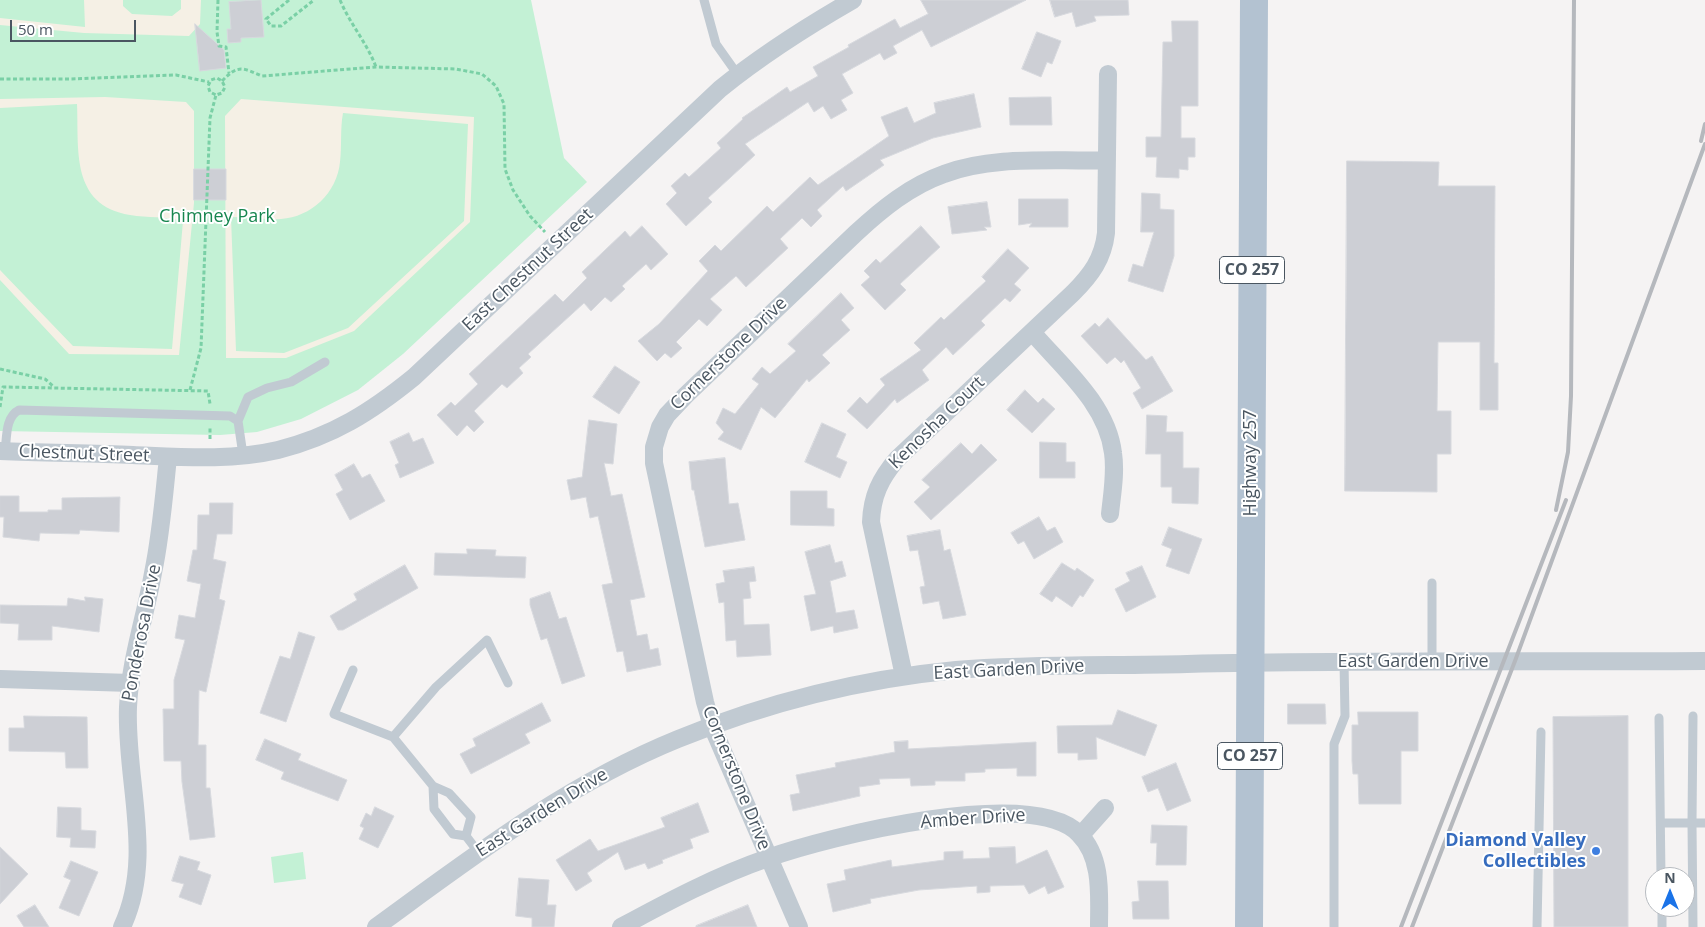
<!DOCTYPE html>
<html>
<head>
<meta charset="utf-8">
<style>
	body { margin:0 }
	#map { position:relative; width:1705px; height:927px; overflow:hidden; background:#f5f3f3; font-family:"Open Sans",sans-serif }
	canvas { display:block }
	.north { position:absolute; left:1645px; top:867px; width:50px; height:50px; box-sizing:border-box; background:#fff; border:1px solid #b7bbc0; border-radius:50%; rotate:0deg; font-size:14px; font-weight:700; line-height:20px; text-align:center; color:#4a5661 }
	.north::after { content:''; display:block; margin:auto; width:18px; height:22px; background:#1a73e8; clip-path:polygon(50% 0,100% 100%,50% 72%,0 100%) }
	.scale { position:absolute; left:10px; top:20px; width:126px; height:22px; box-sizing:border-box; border:2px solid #4a5661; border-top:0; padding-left:6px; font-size:15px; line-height:18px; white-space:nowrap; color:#4a5661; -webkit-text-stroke:4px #fff; paint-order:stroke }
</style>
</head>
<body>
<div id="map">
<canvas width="1705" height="927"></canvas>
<div class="north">N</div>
<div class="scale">50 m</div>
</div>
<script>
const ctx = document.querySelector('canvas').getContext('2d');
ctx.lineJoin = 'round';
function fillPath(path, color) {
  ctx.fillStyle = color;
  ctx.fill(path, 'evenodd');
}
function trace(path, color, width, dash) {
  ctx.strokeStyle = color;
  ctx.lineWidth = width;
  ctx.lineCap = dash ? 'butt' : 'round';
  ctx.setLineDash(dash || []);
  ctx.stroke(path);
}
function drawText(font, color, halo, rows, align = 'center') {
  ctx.font = font + ' "Open Sans",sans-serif';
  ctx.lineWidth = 4;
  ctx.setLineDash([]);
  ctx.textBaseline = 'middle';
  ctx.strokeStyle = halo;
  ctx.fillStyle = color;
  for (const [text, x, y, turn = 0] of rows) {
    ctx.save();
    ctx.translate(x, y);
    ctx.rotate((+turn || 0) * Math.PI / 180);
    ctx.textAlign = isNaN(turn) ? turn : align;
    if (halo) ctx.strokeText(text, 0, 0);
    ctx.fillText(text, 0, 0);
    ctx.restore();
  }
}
fillPath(new Path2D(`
	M0 0H531L564 158 587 182 403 354 358 390 301 419 257 432 220 435 0 431Z
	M303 852 306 879 274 883 271 857Z`), '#c3f1d5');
fillPath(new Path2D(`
	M84 0H123V6L132 14 172 16 181 9V0H201L200 24 189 36 84 33 0 25V18L85 27Z
	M105 97 186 102 194 111V203L179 355 69 354 0 280V270L73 346 172 349 183 221C166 216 148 218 130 215 70 205 79 149 77 104L0 108V99Z
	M241 99 474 117 470 222 354 331 286 358H226L225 116ZM343 113 468 124 464 221 348 328 284 353 236 351 231 217C247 217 264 220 281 219 311 217 337 193 340 162 342 146 340 129 343 113Z`), '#f5f0e5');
const building = new Path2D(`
	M261 0 264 37 241 38V42L228 43 227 29H231L229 2Z
	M921 0H1026L931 47 922 30 893 46 897 53 884 60 880 53 842 74 853 93 841 100 847 110 831 119 823 106 814 112 808 102 745 144 755 155 708 198 712 202 686 226 666 204 677 193 671 186 685 173 689 177 721 148 717 143 743 119 742 118 787 87 790 92 818 76 813 67 849 47 848 45 895 19 900 28 928 14Z
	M1050 0H1128L1129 15 1094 16 1096 21 1076 27 1072 12 1055 17Z
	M1172 21H1198V106H1181V138H1195V157H1188V170L1179 169V178L1156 177 1157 157H1146V137H1161L1163 42H1172Z
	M195 24 224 50 226 68 200 71Z
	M1037 32 1061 41 1052 64 1047 62 1041 77 1022 69Z
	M974 94 981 127 933 138 880 160 884 165 846 191 843 186 817 210 822 216 811 227 802 218 780 239 788 248 746 287 736 276 710 299 722 310 707 326 699 319 676 342 682 348 671 358 665 353 657 361 638 341 659 324 708 271 699 261 715 245 721 251 767 206 773 212 810 177 818 185 889 136 881 117 907 107 914 123 936 113 934 103Z
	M1041 97H1051L1052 125H1010L1009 98Z
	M1347 161 1439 162 1438 186H1495L1494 363H1498V410H1480V342H1438L1437 411H1451V454H1437V492L1345 491Z
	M194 169H226V200H194Z
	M1142 193 1160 194V209L1174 210V256L1163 292 1128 281 1133 264 1143 267 1154 232H1141Z
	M1019 199H1068V227H1029L1032 223 1019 225Z
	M987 202 991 227H984L987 230 952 234 948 207Z
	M642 226 668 254 651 270 646 264 622 286 625 289 611 302 605 297 591 311 584 303 528 354 531 357 519 368 523 373 507 388 502 384 474 411 484 422 474 432 467 425 457 436 437 415 451 402 455 406 478 384 469 374 555 294 563 302 587 278 582 272 625 231 630 237Z
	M921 226 940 247 900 284 906 290 885 310 861 285 870 277 864 271 876 259 880 263Z
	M1008 249 1029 268 1014 284 1021 290 1010 302 1005 298 981 321 985 325 953 355 946 347 922 370 929 380 897 403 895 399 867 429 847 411 860 397 867 404 885 385 880 379 921 350 914 343 941 317 944 320 986 281 982 277Z
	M841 293 854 308 841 320 850 330 822 355 830 363 809 382 807 379 775 418 761 407 741 450 718 439 724 432 716 423 723 408 735 414 759 384 752 379 762 367 770 374 796 351 788 344Z
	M1108 318 1146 360 1152 356 1173 391 1142 409 1133 393 1141 388 1124 360 1121 363 1115 357 1107 364 1081 336 1095 323 1099 327Z
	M615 366 640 382 619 414 593 397Z
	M1025 390 1038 403 1043 398 1055 409 1032 433 1007 410Z
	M1147 415 1167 416 1166 432H1183V468H1199L1198 504 1172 503V487H1161V454H1146Z
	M589 420 617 424 613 464 604 463 611 496 622 494 645 597 630 600 637 636 647 634 650 650 658 648 661 665 627 672 623 651 617 652 602 585 613 583 598 516 590 518 586 497 571 500 567 480 582 477Z
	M822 423 846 434 836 457 847 462 840 478 805 462Z
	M409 433 413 442 423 438 434 463 400 478 395 465 399 463 390 442Z
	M1040 442 1066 443V462H1075V478H1040Z
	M961 443 972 454 981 444 997 460 931 520 914 502 930 487 922 480Z
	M725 458 729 504 738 503 745 540 705 547 694 490H692L689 462Z
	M354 464 362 478 370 474 385 501 350 520 336 494 343 490 335 475Z
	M791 491H827V508L834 509V526L791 525Z
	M0 496H19V512H48V510H62V498L120 497 119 532 80 530 79 534 40 533 39 541 3 537 4 517H0Z
	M210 503H233L232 534H217L213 559 226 562 219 599 225 601 206 692 199 690 198 745H206V788H210L215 837 190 840 182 782 181 761H164L163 709H174V680L185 640 175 638 179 615 195 618 201 584 187 581 193 550H197L198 515H209Z
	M1039 517 1047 531 1055 527 1063 542 1034 559 1024 541 1018 544 1011 533Z
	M1169 527 1202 539 1189 574 1166 566 1172 549 1162 545Z
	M940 530 944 551 950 549 966 615 943 619 939 601 923 604 920 587 925 586 918 550 910 551 907 536Z
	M830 545 835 563 842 561 846 576 830 581 836 613 854 610 858 628 834 633 833 626 811 631 804 596 816 594 805 552Z
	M467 549 496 550 495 556 526 557 525 578 434 575 435 553 467 554Z
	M1062 563 1075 571 1077 568 1094 580 1083 597 1080 595 1072 607 1056 596 1052 602 1040 594Z
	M405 565 418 588 343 630H338L330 616 357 600 354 594Z
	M1142 566 1156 597 1126 612 1115 589 1130 581 1126 573Z
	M754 567 756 581 749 582 751 598 743 599 744 625 769 624 771 655 737 657 736 640 726 641 724 602 719 603 716 584 725 582 723 571Z
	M550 592 559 619 566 617 585 676 562 684 547 638 541 640 530 605V599Z
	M85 597 103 599 99 632 52 626V640H18L19 624 0 623V605L67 606 68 598 85 601Z
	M299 632 315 637 286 722 260 713 280 656 290 659Z
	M542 703 551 721 525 734 530 743 471 774 460 754 476 746 473 739Z
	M1288 704H1325L1326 724H1288Z
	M1118 710 1157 725 1145 756 1096 737 1097 759 1078 760V753H1058L1057 726 1112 725Z
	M1358 712H1418V751H1401V804H1359L1358 774H1353L1352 761V725H1358Z
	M24 716 87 717 88 768H66L65 752 9 751V728H24Z
	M1628 716V927H1554L1553 717Z
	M265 739 301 754 298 760 347 780 338 801 281 779 284 772 256 760Z
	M908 741V749L1036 742V776H1017V768L985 769V772L965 773V781H935V785L911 786 910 778 879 779 880 784 859 787 860 796 793 811 790 795 800 793 796 775 836 767 835 763 895 752 894 742Z
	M1176 763 1191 801 1167 811 1158 788 1148 792 1142 777Z
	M698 803 709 832 690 839 693 848 662 860 663 863 648 869 645 863 625 870 618 852 587 873 592 881 576 891 556 860 590 839 598 851 665 827 661 818Z
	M58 807 81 808V830L96 831 95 848 70 847 71 838 57 837Z
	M375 807 394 816 378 848 359 839 364 828 360 826 366 813 371 816Z
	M1152 825 1187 826 1186 865H1156L1157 843H1151Z
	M0 847 28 874 0 904Z
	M1015 847 1016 864 1047 850 1064 887 1048 894 1045 886 1029 894 1024 885 990 886V892L977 893V886L919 890 870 899 871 903 833 912 827 884 846 880 844 870 891 860 892 867 944 860V852L963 851V859L990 858 989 848Z
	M180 856 200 862 197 870 211 875 201 905 179 897 184 884 172 881Z
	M71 861 98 872 79 916 59 908 71 880 64 877Z
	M519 878 549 880 547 905H556L554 927H532V918L516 916Z
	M1138 881H1168L1169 919H1133L1132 902 1139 901Z
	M35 905 49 927H24L17 916Z
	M748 905 757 927H696V926Z`);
fillPath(building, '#cdcfd5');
trace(building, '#d7d9de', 1);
trace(new Path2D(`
	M218 0 217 32 219 46 226 47 229 73
	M289 0 266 19 271 26H281L314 0
	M340 0C350 24 367 43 376 67
	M0 79H71L176 75 209 82
	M222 81C238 64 243 68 262 76L376 67 456 69 482 74 496 86 504 104 505 169 513 190 530 216 545 232
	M0 369 45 379 53 386
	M190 390 201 348 210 118 216 95 222 93 225 87 222 81 217 78 211 80 208 86 210 92 216 95
	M0 407 3 387 208 391 210 404
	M210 439V428`), '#7ad0a6', 3, [4, 2.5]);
trace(new Path2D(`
	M704 0 716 44 738 75
	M238 421 248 397 267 388 291 382 325 362
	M5 452C7 438 5 417 19 410L230 416 238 421 243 455
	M1432 583V662
	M353 670 334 714 393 737
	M1659 718 1661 877
	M433 786 393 737 436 687 487 640 508 683
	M1661 823H1692L1693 716
	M466 836 471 817 449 793 433 786 434 809 453 834 466 836 479 853
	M1662 907V927
	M1334 927V744L1345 716 1344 662
	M1537 927 1541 732
	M1693 927 1692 823H1705`), '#c1cad2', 9);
trace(new Path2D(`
	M1032 332C1063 368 1107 404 1113 453 1116 473 1112 494 1110 514
	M0 451C44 453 89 453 133 455 181 457 231 461 278 450 333 436 371 412 414 377L720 89C762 55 806 27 853 0
	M904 676 871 522C872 496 880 479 897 459L1073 293C1091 275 1103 259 1106 233L1108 74
	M0 679 131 683
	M1081 835 1105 808
	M122 927C155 857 125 781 128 707 130 661 145 618 153 573 161 535 164 496 168 457
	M376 927C472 857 567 784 678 739 766 703 862 679 956 670 1032 664 1110 666 1187 664 1360 660 1532 662 1705 661
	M621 927C669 901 716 876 768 858 827 837 1032 785 1079 834 1103 858 1099 896 1099 927
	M799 927 712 726 705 702 654 463V447L660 427 667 415 686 395 856 233C882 209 910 186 944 174 994 155 1055 162 1107 160`), '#c1cad2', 18);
trace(new Path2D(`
	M1249 927 1254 0`), '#b3c2d1', 28);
trace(new Path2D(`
	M1701 141 1705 124
	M1556 510 1568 452 1571 396 1574 0
	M1401 927 1566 500
	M1412 927 1515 661 1705 144`), '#b5b8bd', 4);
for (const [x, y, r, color] of [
	[1596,851,5,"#3f7fe0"]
]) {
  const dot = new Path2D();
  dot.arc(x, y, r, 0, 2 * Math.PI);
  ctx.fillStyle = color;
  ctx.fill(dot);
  trace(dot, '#fff', 2);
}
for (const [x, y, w] of [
	[1252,270,65],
	[1250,756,65]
]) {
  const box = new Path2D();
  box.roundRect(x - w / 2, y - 13.5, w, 27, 4);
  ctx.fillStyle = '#fff';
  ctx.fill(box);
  trace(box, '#4a5661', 1);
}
drawText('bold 16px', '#4a5661', null, [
	["CO 257",1252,270],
	["CO 257",1250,756]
]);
drawText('18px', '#17864f', '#fff', [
	["Chimney Park",217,217]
]);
drawText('18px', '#4a5661', '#fff', [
	["East Chestnut Street",528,270,-43],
	["Cornerstone Drive",729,354,-44],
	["Kenosha Court",937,423,-44],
	["Chestnut Street",84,454,2],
	["Highway 257",1251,463,-90],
	["Ponderosa Drive",142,633,-79],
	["East Garden Drive",1413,662],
	["East Garden Drive",1009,670,-3],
	["Cornerstone Drive",736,778,68],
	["East Garden Drive",542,813,-32],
	["Amber Drive",973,819,-4]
]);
drawText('bold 18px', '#366cbe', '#fff', [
	["Diamond Valley",1586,841],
	["Collectibles",1586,862]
], 'right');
</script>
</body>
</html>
